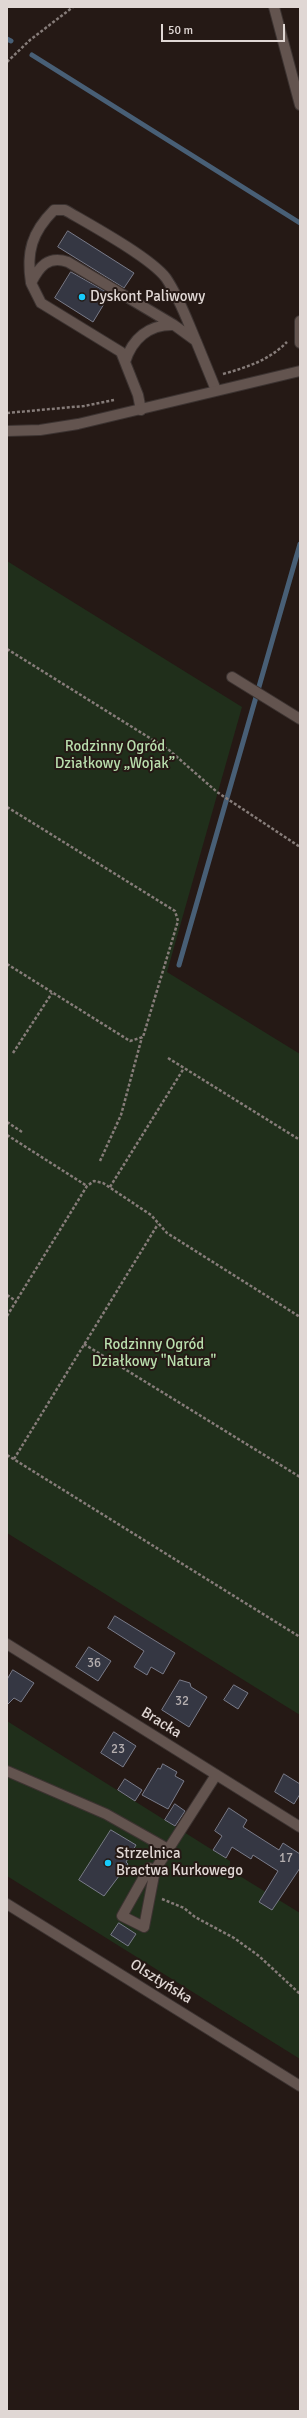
<!DOCTYPE html>
<html>
<head>
<meta charset="utf-8">
<style>
	body { margin:0 }
	#map { position:relative; width:307px; height:2418px; overflow:hidden; background:#251915; font-family:Signika,sans-serif }
	canvas { display:block }
	.frame { position:absolute; inset:0; border:8px solid #e0d7d4; pointer-events:none }
	.scale { position:absolute; left:161px; top:24px; width:124px; height:18px; box-sizing:border-box; border:2px solid #e0d7d4; border-top:0; padding-left:5px; font-size:12px; line-height:14px; white-space:nowrap; color:#e0d7d4; -webkit-text-stroke:3px #251915; paint-order:stroke }
</style>
</head>
<body>
<div id="map">
<canvas width="307" height="2418"></canvas>
<div class="frame"></div>
<div class="scale">50 m</div>
</div>
<script>
const ctx = document.querySelector('canvas').getContext('2d');
ctx.lineJoin = 'round';
function fillPath(path, color) {
  ctx.fillStyle = color;
  ctx.fill(path, 'evenodd');
}
function trace(path, color, width, dash) {
  ctx.strokeStyle = color;
  ctx.lineWidth = width;
  ctx.lineCap = dash ? 'butt' : 'round';
  ctx.setLineDash(dash || []);
  ctx.stroke(path);
}
function drawText(font, color, halo, rows, align = 'center') {
  ctx.font = font + ' Signika,sans-serif';
  ctx.lineWidth = 4;
  ctx.setLineDash([]);
  ctx.textBaseline = 'middle';
  ctx.strokeStyle = halo;
  ctx.fillStyle = color;
  for (const [text, x, y, turn = 0] of rows) {
    ctx.save();
    ctx.translate(x, y);
    ctx.rotate((+turn || 0) * Math.PI / 180);
    ctx.textAlign = isNaN(turn) ? turn : align;
    if (halo) ctx.strokeText(text, 0, 0);
    ctx.fillText(text, 0, 0);
    ctx.restore();
  }
}
fillPath(new Path2D(`
	M7 561 242 707 167 972 300 1054V1715L7 1533Z
	M7 1721 230 1861V1870L300 1913V2059L7 1876Z`), '#202f1b');
trace(new Path2D(`
	M7 39 11 41
	M32 55 300 223
	M179 965 300 544`), '#485f76', 5);
const building = new Path2D(`
	M68 231 134 273 124 288 58 247Z
	M71 272 110 294 93 322 55 298Z
	M115 1616 175 1653 163 1674 151 1667 147 1675 134 1667 144 1651 108 1628Z
	M89 1647 111 1661 98 1681 76 1667Z
	M13 1670 34 1683 21 1702 14 1698 7 1705V1680Z
	M180 1680 190 1683 191 1687 207 1697 189 1727 162 1710Z
	M234 1685 248 1693 238 1709 224 1700Z
	M114 1732 136 1746 123 1767 101 1753Z
	M163 1764 177 1772 175 1776 184 1781 168 1809 142 1795 158 1768 160 1769Z
	M284 1774 300 1784V1794L294 1804 275 1792Z
	M125 1779 142 1790 135 1801 118 1790Z
	M175 1804 185 1811 175 1826 165 1820Z
	M229 1808 247 1820 243 1827 279 1850 283 1843 300 1854V1868L272 1910 259 1902 278 1871 253 1855 251 1859 232 1847 226 1858 213 1850 222 1836 215 1831Z
	M111 1830 136 1845 126 1862 128 1864 104 1896 79 1880Z
	M119 1923 136 1934 128 1946 111 1935Z`);
fillPath(building, '#353743');
trace(building, '#797b89', 1);
const lane = new Path2D(`
	M274 7 300 105
	M31 283C26 252 32 232 54 210H65C89 224 150 257 166 278 179 297 187 320 196 341
	M300 321V343
	M125 362C132 339 149 324 174 325
	M141 410 138 395 121 352 41 303 31 283C39 267 48 255 68 262L174 325 196 341 216 390
	M232 677 300 719
	M7 1771 106 1814 168 1849
	M155 1870 149 1868 122 1916 144 1927 155 1870 216 1775`);
const street = new Path2D(`
	M7 1644 300 1827
	M7 1904 300 2086`);
const secondary = new Path2D(`
	M7 431 40 430 78 424 300 371`);
trace(lane, '#3c3331', 12);
trace(street, '#3c3331', 12);
trace(secondary, '#3c3331', 12);
trace(new Path2D(`
	M7 62 30 40 73 7
	M223 374C248 367 269 360 287 342
	M7 413 84 406 114 400
	M7 649 169 750 217 792 300 847
	M7 807 175 911 178 921 143 1037 130 1041 7 964
	M13 1053 52 993
	M168 1058 300 1140
	M7 1122 22 1132
	M7 1135 87 1186
	M100 1161 121 1115 142 1037
	M110 1187 184 1068
	M7 1295 16 1301
	M7 1316 87 1186 94 1181 103 1183 151 1215 167 1233 300 1317
	M84 1344 300 1477
	M7 1455 300 1637
	M14 1459 158 1224
	M162 1899 184 1908 195 1917 234 1938 259 1956 300 1994`), '#867c79', 2.5, [3, 2]);
trace(lane, '#63544f', 10);
trace(street, '#63544f', 10);
trace(secondary, '#63544f', 10);
for (const [x, y, r, color] of [
	[82,297,4,"#17cafb"],
	[108,1863,4,"#17cafb"]
]) {
  const dot = new Path2D();
  dot.arc(x, y, r, 0, 2 * Math.PI);
  ctx.fillStyle = color;
  ctx.fill(dot);
  trace(dot, '#251915', 1.5);
}
drawText('13px', '#b5afb0', null, [
	["36",94,1664],
	["32",182,1702],
	["23",118,1750],
	["17",286,1859]
]);
drawText('15px', '#e0d7d4', '#251915', [
	["Dyskont Paliwowy",90,297],
	["Strzelnica",116,1854],
	["Bractwa Kurkowego",116,1871]
], 'left');
drawText('15px', '#b9dead', '#251915', [
	["Rodzinny Ogród",115,747],
	["Działkowy „Wojak”",115,764],
	["Rodzinny Ogród",154,1345],
	["Działkowy \"Natura\"",154,1362]
]);
drawText('15px', '#e0d7d4', '#251915', [
	["Bracka",161,1723,32],
	["Olsztyńska",161,1982,32]
]);
</script>
</body>
</html>
